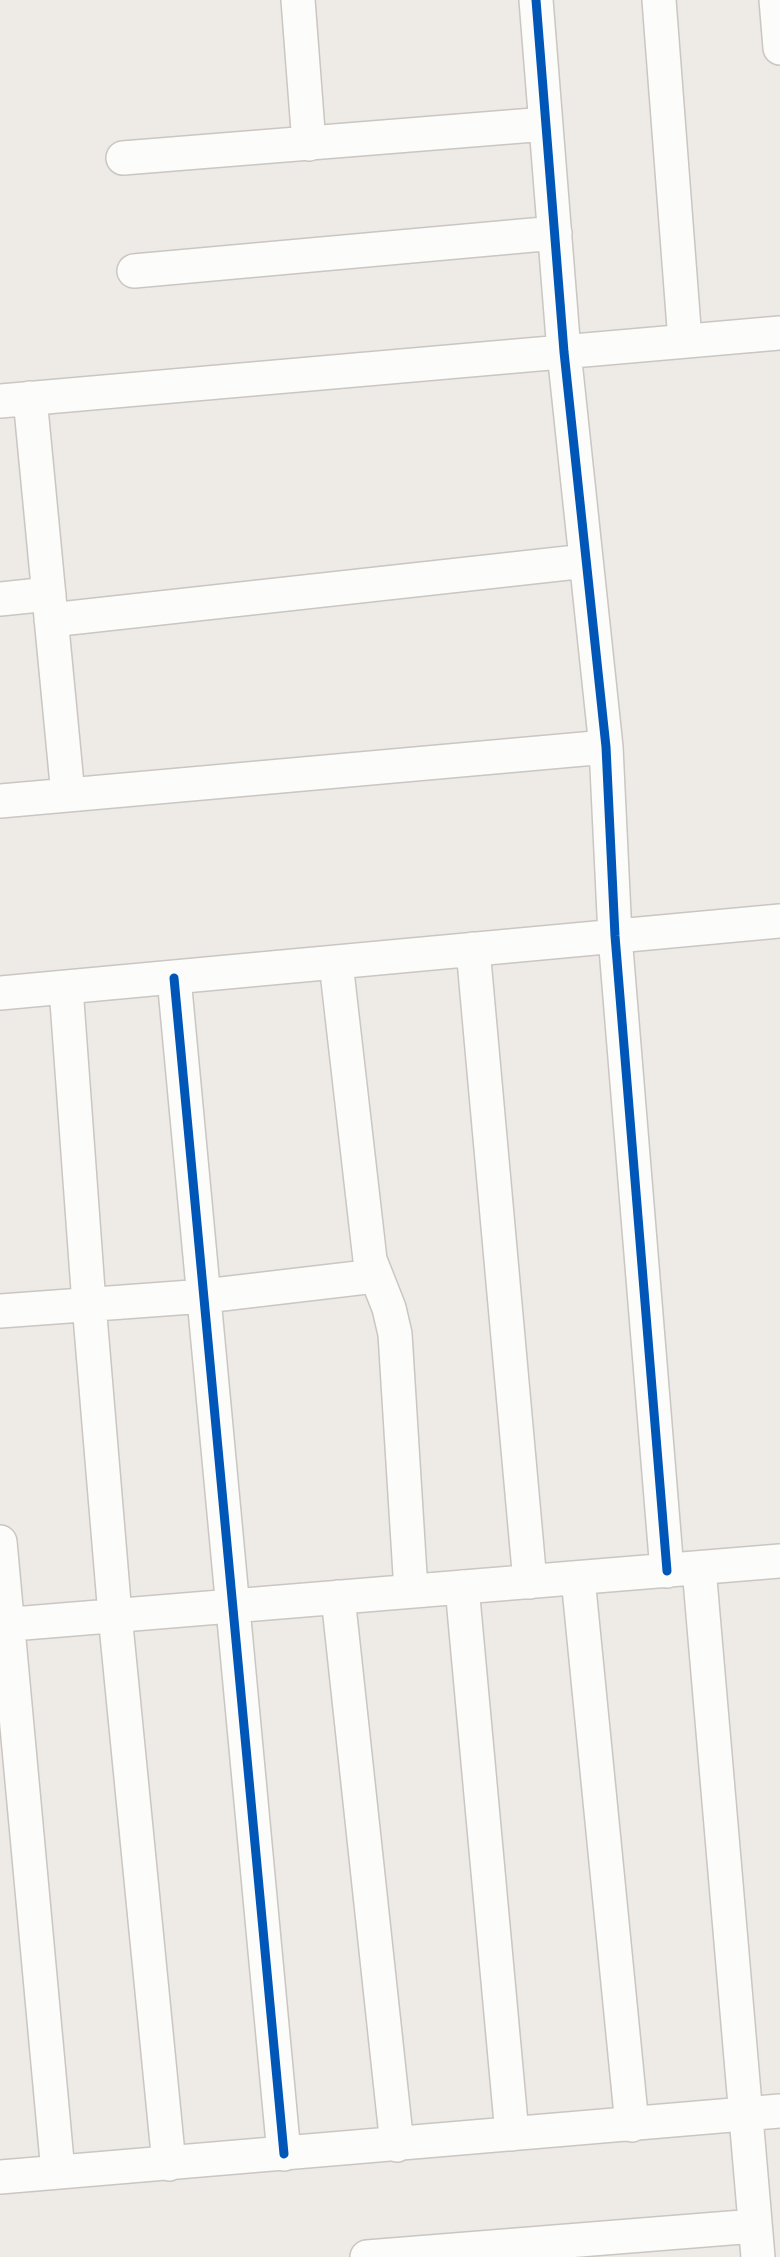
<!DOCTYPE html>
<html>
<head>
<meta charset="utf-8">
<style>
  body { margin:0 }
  canvas { display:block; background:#eeeae6 }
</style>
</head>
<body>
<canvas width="780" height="2257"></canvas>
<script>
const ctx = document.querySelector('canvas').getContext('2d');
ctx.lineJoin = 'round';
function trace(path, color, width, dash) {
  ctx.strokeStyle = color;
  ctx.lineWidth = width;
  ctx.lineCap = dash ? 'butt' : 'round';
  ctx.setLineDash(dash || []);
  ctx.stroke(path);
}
const street = new Path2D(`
  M298,0l11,144
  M536,0l28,352 42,395 9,189 52,635
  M659,0l26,341
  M776,0l4,48
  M123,158l423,-34
  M134,271l421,-38
  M30,398l38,397
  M0,401l780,-68
  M0,599l49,-5
  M51,620l535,-59
  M0,801l606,-54
  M473,949l57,633
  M336,963l34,297 19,48 6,26 16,257
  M174,978l110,1176
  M66,988l23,316 26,311 54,549
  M0,993l780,-72
  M0,1311l205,-15 170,-20
  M0,1542l58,630
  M699,1568l59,689
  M578,1578l54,547
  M462,1587l50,547
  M338,1597l59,548
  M0,1625l780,-64
  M0,2177l780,-66
  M367,2257l388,-31`);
trace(street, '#cac6c2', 36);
trace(street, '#fcfcfb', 33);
trace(new Path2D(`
  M536,0l28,352 42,395 9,189 52,635
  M174,978l110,1176`), '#0057b8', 9);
</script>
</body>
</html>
